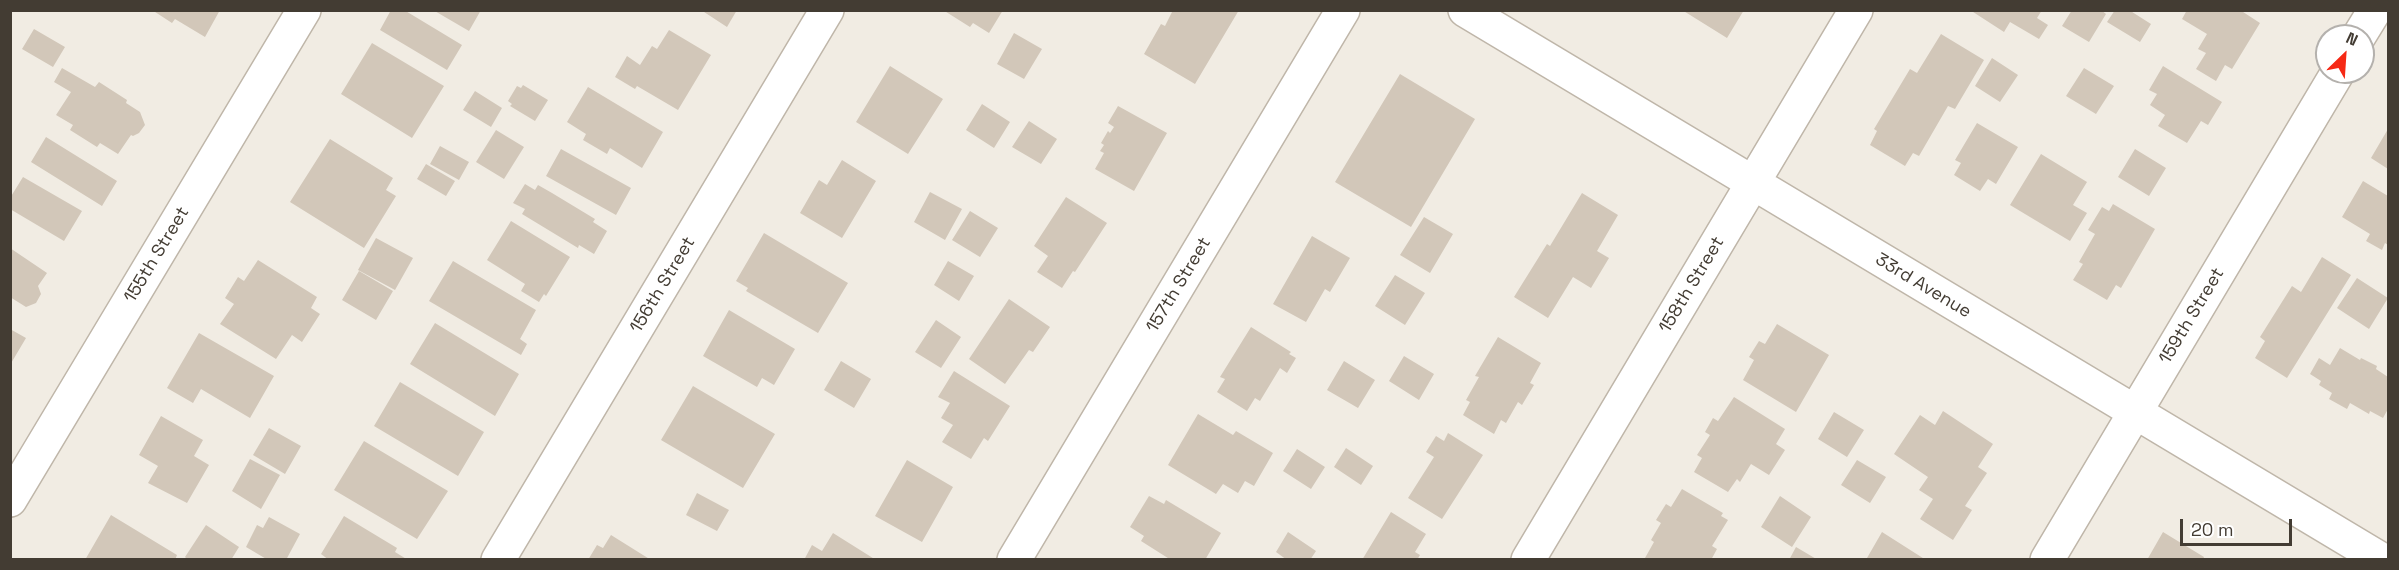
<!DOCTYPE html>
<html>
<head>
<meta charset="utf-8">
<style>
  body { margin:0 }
  #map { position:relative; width:2399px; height:570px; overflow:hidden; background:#f1ece3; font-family:"Space Grotesk",sans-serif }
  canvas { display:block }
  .frame { position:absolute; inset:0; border:12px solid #433c33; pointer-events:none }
  .north { position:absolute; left:2315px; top:24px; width:60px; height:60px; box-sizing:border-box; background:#fff; border:2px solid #b4b1ad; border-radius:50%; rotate:25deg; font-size:16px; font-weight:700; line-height:24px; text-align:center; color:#433c33 }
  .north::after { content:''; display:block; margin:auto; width:21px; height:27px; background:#f62915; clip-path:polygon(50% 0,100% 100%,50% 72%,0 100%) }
  .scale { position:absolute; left:2180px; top:519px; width:112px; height:27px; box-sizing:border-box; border:3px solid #433c33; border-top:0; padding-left:8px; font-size:18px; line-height:21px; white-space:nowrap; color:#433c33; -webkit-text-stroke:4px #fff; paint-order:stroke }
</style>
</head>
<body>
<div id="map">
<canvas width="2399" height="570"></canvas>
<div class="frame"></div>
<div class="north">N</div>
<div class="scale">20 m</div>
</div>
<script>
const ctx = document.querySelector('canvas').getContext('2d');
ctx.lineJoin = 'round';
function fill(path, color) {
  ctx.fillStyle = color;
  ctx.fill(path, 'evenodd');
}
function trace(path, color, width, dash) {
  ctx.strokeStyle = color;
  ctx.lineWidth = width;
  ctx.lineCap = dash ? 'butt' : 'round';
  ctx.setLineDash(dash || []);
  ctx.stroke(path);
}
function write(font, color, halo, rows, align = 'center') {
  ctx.font = font + ' "Space Grotesk",sans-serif';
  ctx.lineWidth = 5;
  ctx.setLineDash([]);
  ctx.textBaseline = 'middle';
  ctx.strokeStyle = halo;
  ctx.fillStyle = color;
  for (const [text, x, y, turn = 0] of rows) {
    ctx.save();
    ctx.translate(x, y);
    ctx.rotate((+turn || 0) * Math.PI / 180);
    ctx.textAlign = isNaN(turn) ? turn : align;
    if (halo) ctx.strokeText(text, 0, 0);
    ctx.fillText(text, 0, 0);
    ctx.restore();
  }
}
fill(new Path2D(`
  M152,10h68l-15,27 -30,-18 -3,4z
  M391,10h13l58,35 -15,25 -67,-40z
  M433,10h48l-12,21z
  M701,10h36l-10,17z
  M943,10h60l-14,23 -16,-10 -3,4z
  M1173,10h66l-44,74 -51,-30 17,-30 4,2z
  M1682,10h62l-17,28z
  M1970,10h72l-5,8 11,7 -9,14 -29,-17 -6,10z
  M2072,10h29l5,4 -17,28 -27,-16z
  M2115,10h14l22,14 -11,18 -33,-20z
  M2187,10h53l20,13 -28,46 -7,-4 -9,16 -20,-12 10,-16 -8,-4 9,-15 -25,-15z
  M34,29l31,18 -12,20 -31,-18z
  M669,30l42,25 -33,55 -41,-24 -2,3 -20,-12 12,-21 13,9 12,-19 5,3z
  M1014,33l28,16 -18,30 -27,-15z
  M1941,34l43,26 -29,49 -7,-3 -29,50 -6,-3 -8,13 -35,-21 7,-14 -3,-2 36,-60 7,4z
  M372,43l72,43 -32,52 -71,-44z
  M1992,58l26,17 -18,27 -25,-16z
  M890,66l53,33 -35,55 -52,-32z
  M2163,66l59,36 -14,23 -7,-4 -14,22 -29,-17 7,-11 -15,-10 7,-11 -8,-4z
  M62,68l33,19 4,-5 28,18 -1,3 14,9 5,13 -6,8 -6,3 -2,-1 -13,19 -18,-11 -3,4 -27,-17 3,-5 -17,-10 15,-23 -17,-10z
  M2084,68l30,18 -18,28 -30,-18z
  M1400,74l75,45 -64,108 -76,-45z
  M523,85l25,15 -13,21 -25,-15 2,-2 -4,-3 9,-15 4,2z
  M588,87l75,45 -21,36 -32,-20 -3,6 -24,-14 3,-6 -19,-12z
  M475,91l27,17 -11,19 -28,-17z
  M982,104l28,18 -16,26 -28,-18z
  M1118,106l49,27 -33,58 -39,-22 9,-16 -4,-2 4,-6 -3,-2 7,-12 2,2 4,-6 -6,-4z
  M1029,121l28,18 -16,25 -29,-17z
  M1977,123l41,24 -22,37 -8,-5 -8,12 -26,-16 7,-12 -6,-3z
  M2388,129v40l-17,-11z
  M496,130l28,17 -20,32 -28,-17z
  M46,137l71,44 -15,25 -71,-44z
  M330,139l63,39 -7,12 10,6 -32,52 -74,-46z
  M440,146l29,16 -10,18 -29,-16z
  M561,149l70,39 -15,27 -70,-39z
  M2135,149l31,19 -17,28 -31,-19z
  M2041,154l46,28 -14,23 14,8 -17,28 -60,-36z
  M842,160l34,21 -34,57 -42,-25 19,-33 8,5z
  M426,164l29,17 -9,15 -29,-17z
  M23,177l59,34 -18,30 -54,-32v-11z
  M2363,181l25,15v49l-3,-2 -3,7 -16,-9 4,-7 -28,-17z
  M525,184l10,6 3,-5 14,8 43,26 -2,3 14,9 -13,23 -15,-9 -1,3 -56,-34 3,-5 -12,-6z
  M930,192l32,17 -17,31 -31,-18z
  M1582,193l36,22 -21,36 12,7 -18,30 -18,-11 -25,41 -34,-21 33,-53 3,2z
  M1066,197l41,26 -32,49 -2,-1 -11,17 -25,-16 11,-16 -14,-10z
  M2113,204l42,25 -34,59 -5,-3 -9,15 -34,-20 10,-16 -4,-2 16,-28 -7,-4 14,-23 7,4z
  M970,211l28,17 -18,29 -28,-17z
  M1424,217l29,17 -23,39 -30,-18z
  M511,221l59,36 -24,39 -2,-2 -5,8 -18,-11 4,-7 -38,-24z
  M764,233l84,50 -30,50 -72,-42 2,-3 -12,-7z
  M1312,236l38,22 -20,34 -5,-3 -19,33 -33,-18z
  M376,238l37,20 -18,32 -37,-20z
  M10,248l37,25 -9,13 3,8 -5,9 -10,4 -16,-10z
  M2322,257l29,18 -64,103 -32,-20 10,-17 -5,-4 32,-51 9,6z
  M258,260l59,37 -6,11 9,6 -18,28 -10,-7 -16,24 -56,-35 14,-20 -9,-6 13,-21 6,4z
  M453,261l83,49 -16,29 7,5 -6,11 -92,-54z
  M948,261l26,15 -15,25 -25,-16z
  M359,271l34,20 -17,29 -34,-20z
  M1395,275l30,18 -20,32 -30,-19z
  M2357,278l31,20 -19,31 -32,-21z
  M1009,299l41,28 -17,25 -4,-2 -24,34 -36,-25z
  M729,310l66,39 -21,36 -12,-7 -5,9 -54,-31z
  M936,320l25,17 -20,31 -26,-16z
  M435,323l84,51 -24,42 -85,-52z
  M1777,324l52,31 -33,57 -53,-32 11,-20 -5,-3 10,-16 6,3z
  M1251,327l40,25 -2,2 7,4 -9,15 -7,-5 -20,33 -5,-3 -8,13 -30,-19 8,-13 -5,-2z
  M10,329l16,9 -16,27z
  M199,333l75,43 -24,42 -49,-29 -8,14 -26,-15z
  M1498,337l43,26 -11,20 4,2 -12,20 -4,-3 -12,21 -5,-3 -7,14 -31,-19 7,-13 -4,-2 13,-23 -4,-1z
  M2340,348l20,12 1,-2 16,8 -1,3 12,8v32l-5,9 -13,-7 -1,3 -19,-11 -3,6 -18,-10 3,-6 -13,-8 2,-4 -11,-7 9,-16 11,7z
  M1404,356l30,18 -15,26 -30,-19z
  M841,361l30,18 -17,29 -30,-18z
  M1344,361l31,19 -17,28 -31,-18z
  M954,371l56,35 -22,35 -4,-3 -13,21 -29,-17 11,-17 -12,-7 9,-15 -12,-6z
  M400,382l84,50 -26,44 -84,-50z
  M693,386l82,48 -32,54 -82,-48z
  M1734,397l51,32 -9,15 9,6 -16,25 -18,-11 -11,18 -3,-3 -9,13 -34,-20 8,-14 -5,-3 13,-20 -5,-3 8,-14 5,3z
  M1943,411l50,33 -15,23 9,6 -22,33 7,4 -19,30 -33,-21 13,-20 -14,-9 9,-13 -34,-23 26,-39 15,10z
  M1834,412l30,18 -17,27 -29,-18z
  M1198,414l35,21 3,-4 37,22 -19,33 -9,-5 -7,12 -15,-9 -7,10 -48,-29z
  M161,416l42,24 -9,16 15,9 -22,38 -39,-20 10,-17 -19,-11z
  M269,428l32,18 -16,28 -32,-19z
  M1448,433l35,22 -41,64 -34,-21 26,-41 -8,-5 10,-16 8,5z
  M364,441l84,50 -31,48 -83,-49z
  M1346,448l27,18 -12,19 -27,-18z
  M1297,449l28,18 -14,22 -28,-18z
  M250,459l30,16 -19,34 -29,-18z
  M907,460l46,27 -31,55 -47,-26z
  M1857,460l29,17 -16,26 -29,-18z
  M1682,489l41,24 -2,3 7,4 -16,26 5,3 -6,11h-63l-3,-2 9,-16 -3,-2 10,-17 -5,-3 10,-16 5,3z
  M697,493l32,17 -12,21 -31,-16z
  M1149,496l15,8 2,-4 55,33 -16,27h-34l-30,-19 3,-5 -14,-9z
  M1780,496l31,21 -19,30 -31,-20z
  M1391,512l35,22 -11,18 5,3 -3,5h-55z
  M111,515l66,40 -2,5h-90z
  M344,516l53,32 -2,4 13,8h-79l-8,-6z
  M269,517l31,17 -14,26h-18l-22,-13 11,-22 6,3z
  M206,525l33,22 -8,13h-43l-3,-3z
  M1288,532l28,19 -6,9h-23l-11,-8z
  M1882,532l44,28h-56l-3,-2z
  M2163,532l41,25 -1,3h-56z
  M833,533l43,27h-72l8,-15 10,6z
  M611,535l40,25h-63l9,-15 6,3z
  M1796,547l22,13h-29z`), '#d2c7b9');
const street = new Path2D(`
  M1465,10l917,550
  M2359,36l16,-26
  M10,500l294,-490
  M498,560l329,-550
  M1014,560l329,-550
  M1528,560l328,-550
  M2047,560l291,-488`);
trace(street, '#bfb6a9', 36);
trace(street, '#fff', 33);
write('18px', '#433c33', '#fff', [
  ["155th Street",157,255,-59],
  ["156th Street",663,285,-59],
  ["157th Street",1179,285,-59],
  ["158th Street",1692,285,-59],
  ["33rd Avenue",1923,286,31],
  ["159th Street",2192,316,-59]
]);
</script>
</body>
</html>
